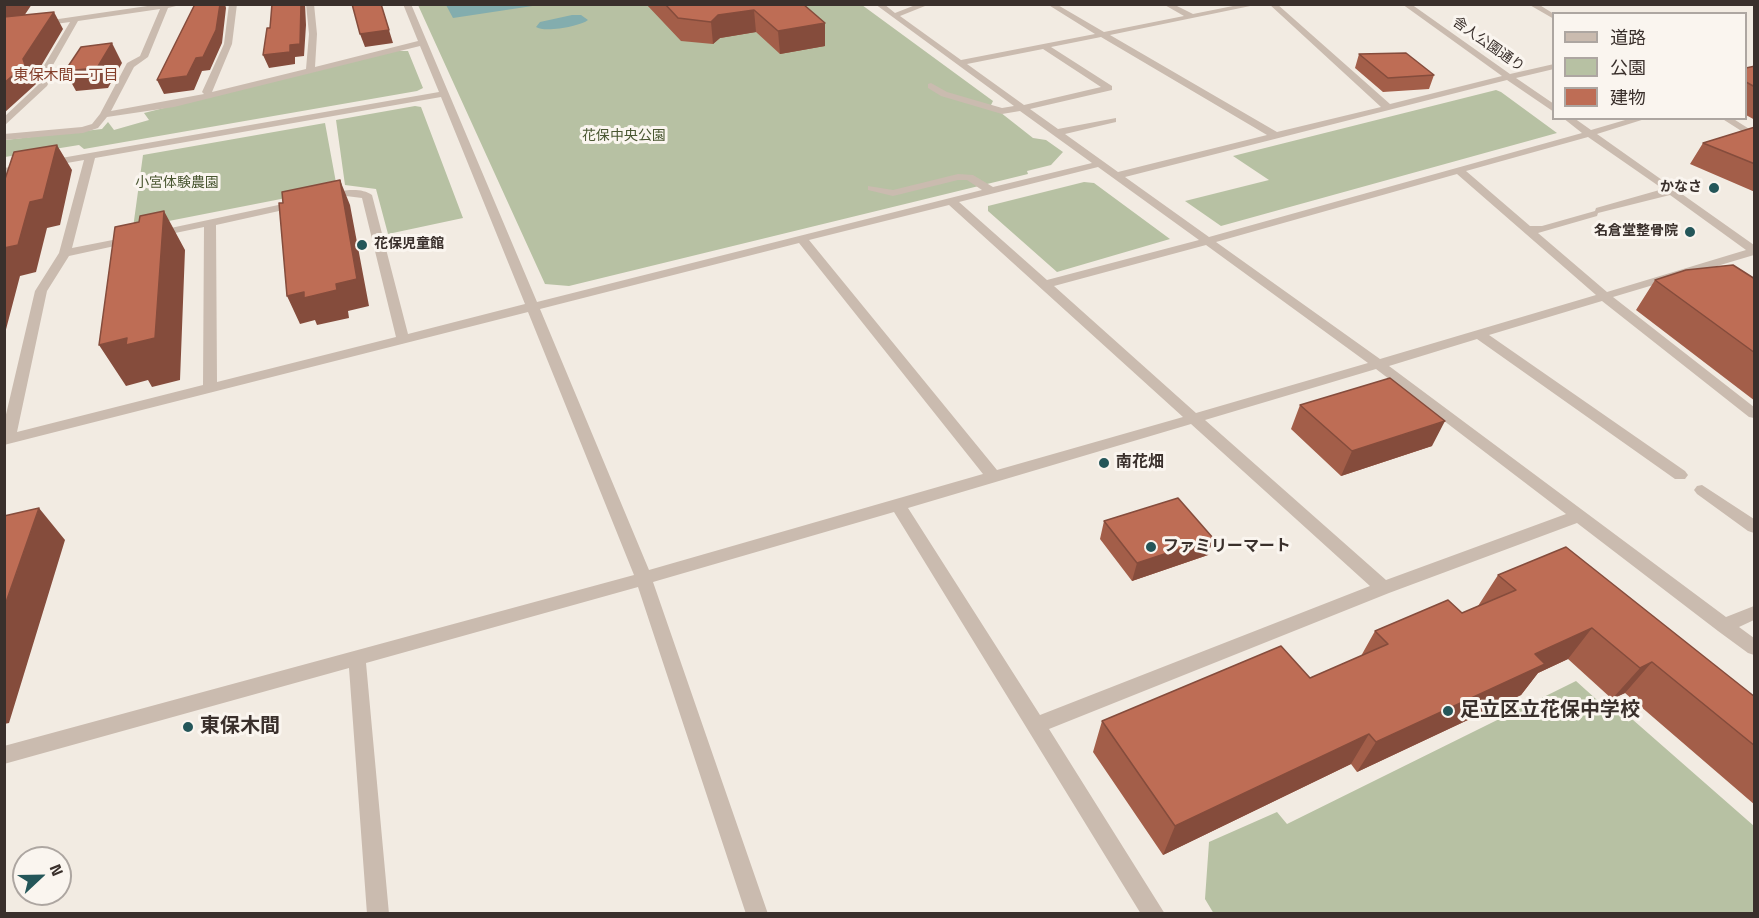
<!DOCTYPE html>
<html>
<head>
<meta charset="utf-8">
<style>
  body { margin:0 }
  #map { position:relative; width:1759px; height:918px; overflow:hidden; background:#f2ebe2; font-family:"Titillium Web","Noto Sans JP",sans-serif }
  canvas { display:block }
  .frame { position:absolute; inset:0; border:6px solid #3a302c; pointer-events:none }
  .legend { position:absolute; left:1552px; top:12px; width:195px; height:108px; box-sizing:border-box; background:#faf5ef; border:2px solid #ada6a1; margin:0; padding:8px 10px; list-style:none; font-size:18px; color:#3a302c }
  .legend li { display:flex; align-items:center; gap:12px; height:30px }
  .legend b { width:30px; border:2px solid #ada6a1 }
  .north { position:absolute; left:12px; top:846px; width:60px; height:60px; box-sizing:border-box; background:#faf5ef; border:2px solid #ada6a1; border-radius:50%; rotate:68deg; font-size:16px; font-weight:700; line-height:24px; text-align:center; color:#3a302c }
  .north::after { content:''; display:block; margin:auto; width:21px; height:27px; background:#245659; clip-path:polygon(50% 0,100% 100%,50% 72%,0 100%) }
</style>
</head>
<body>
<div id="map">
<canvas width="1759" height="918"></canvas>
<div class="frame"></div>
<ul class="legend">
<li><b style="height:8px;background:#cabbaf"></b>道路</li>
<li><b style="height:16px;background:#b7c1a3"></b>公園</li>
<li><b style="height:16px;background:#be6d55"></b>建物</li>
</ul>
<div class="north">N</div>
</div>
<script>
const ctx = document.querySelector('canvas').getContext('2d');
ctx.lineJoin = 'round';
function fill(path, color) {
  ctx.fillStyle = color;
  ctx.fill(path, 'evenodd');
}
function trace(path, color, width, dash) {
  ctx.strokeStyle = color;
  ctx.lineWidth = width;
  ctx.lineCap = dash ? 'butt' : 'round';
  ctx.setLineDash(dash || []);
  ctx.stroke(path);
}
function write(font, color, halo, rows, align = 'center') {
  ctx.font = font + ' "Titillium Web","Noto Sans JP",sans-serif';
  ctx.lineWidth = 6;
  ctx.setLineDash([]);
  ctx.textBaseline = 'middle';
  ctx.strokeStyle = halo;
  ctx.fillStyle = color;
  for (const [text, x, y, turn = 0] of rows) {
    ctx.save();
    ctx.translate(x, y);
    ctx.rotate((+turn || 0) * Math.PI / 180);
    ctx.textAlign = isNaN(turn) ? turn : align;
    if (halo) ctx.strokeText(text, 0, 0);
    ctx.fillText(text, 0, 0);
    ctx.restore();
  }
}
fill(new Path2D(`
  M418,5h444l131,96 -2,4 42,33 13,2 17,12 -12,13 -24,6 1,3 -459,112 -24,-2z
  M391,51h17l15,37 -6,3 -333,58 -5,-4 -74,12v-17l97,-11 6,-7 6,8 35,-10 -5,-7z
  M1496,90l5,2 56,41 -336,93 -36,-25 84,-21 -36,-24z
  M415,106l6,1 42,111 -75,16 -12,-45 -31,-4 -9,-65z
  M325,123l12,65 -204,40 10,-73z
  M1084,182l10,1 76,56 -113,33 -69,-61v-5z
  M1576,681l30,27 10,-3 138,121v87l-540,1 -9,-15 4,-57 68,-30 10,12z`), '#b7c1a3');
fill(new Path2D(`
  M446,5h93l-86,13z
  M572,15h9l7,5c-7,6 -43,13 -52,7l4,-5z`), '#83adae');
fill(new Path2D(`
  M161,4h23l-16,4 -20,49 -14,10 -23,44 93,-17 -2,-2 22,-48 5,-40h8l-5,40 -20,48 94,-23 3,-35 -3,-30h8l3,30 -2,33 103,-26 -15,-37h8l126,298 445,-112 -15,-10h-9l-65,16 -25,-6v-4l25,4 65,-16 15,1 20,12 99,-24 -72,-52 -18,3 -61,-18 -13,-8v-4l3,-1 16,9 55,16 12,-2 -139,-102h9l11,9 23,-9h12l-30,12 61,44 134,-26 -48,-30h9l48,28 80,-16 -21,-12h10l20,10 50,-10h17l-150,31 167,97 104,-25 -112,-103h8l113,100 112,-28 -100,-72h9l99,70 44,-10v5l-38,9 38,26v8l-47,-32 -382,97 84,60 373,-104 -19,-15h11l17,12 41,-12h16l-51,16 157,111v10l-141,42 141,110v11l-5,-1 -147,-116 -113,34 196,136 3,4 -3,4h-10l-198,-140 -88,27 337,251 28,-11v14l-15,7 15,11v17l-6,-2 -30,-22 -141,-108 -188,70 -340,136 116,185h-24l-247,-402 -241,70 115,332h-22l-108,-327 -272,76 23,251h-22l-18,-246 -345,96v-18l630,-171 -106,-263 -524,133v-22l31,-132 24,-38 25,-93 -80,14v-6l435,-76 -19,-46 -246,61 -67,10 -9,11 -15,5 -79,7v-6l78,-7 10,-3 8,-10 27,-51 13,-7 20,-47 -82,12 -33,58 3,5 -1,2 -43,40v-9l35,-33 -3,-5 34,-57 -66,9v-4zM1101,37l166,98 -149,37 -53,-38 51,-12v-4l-58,11 -28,-20 82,-19v-4l-61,-39zM1043,49l58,38 -77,18 -57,-41zM441,97l84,207 -117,30 -36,-139c-12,-9 -34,-4 -49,0l-1,2 5,3 19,-4 16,2 34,139 -179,45 -1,-157 81,-18 5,-3 -5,-3 -145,31 -2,2 6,3 48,-10 -1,158 -186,47 30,-141 22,-35 64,-14 6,-3 -6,-3 -61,12 23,-90zM1588,137l75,52 -67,19 -1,3 -53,15h-12l-64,-55zM1098,167l101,73 -152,40 -88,-78zM1457,174l139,121 -216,64 -164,-117zM1670,195l76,55 -139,42 -69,-59 59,-17 1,-3zM949,205l234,212 -186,53 -188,-230zM799,243l184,231 -334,96 -109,-261zM1206,245l162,118 -172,50 -142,-127zM1376,369l190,145 -180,66 -181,-160zM1191,424l179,162 -330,129 -132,-207z
  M1528,4h10l16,10v5z
  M1721,118h11l22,14v7z
  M1702,485l52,34v14l-6,-2 -51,-37 -3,-4 3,-4z`), '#cabbaf');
fill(new Path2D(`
  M646,4h157l22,42 -45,8 -24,-22 -36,6 -7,6 -32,-3z
  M1359,54l75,21 -5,14 -46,3 -28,-24z
  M1755,66v54l-9,-5v-47z
  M1755,127v65l-65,-28 13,-21z
  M1755,279v122l-119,-91 19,-30z
  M1300,405l132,41 -91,30 -50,-47z
  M1104,521l109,17 -5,17 -76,26 -32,-42z
  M1498,575l257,122v108l-130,-112 -13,6 -44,-40 -30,14 -17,22 -164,77 -6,-8 -188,91 -70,-103 9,-31 208,-43 51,-22 14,-25 87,-18 16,-7z`), '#a35e49');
fill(new Path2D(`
  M11,4h21l-12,18 -16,4v-20z
  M220,4h5l1,4 -4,35 -12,27 -8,1 -8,19 -30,4 -7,-14 39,-22z
  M301,4h4l1,21 -2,31 -9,1v7l-26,4 -6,-13 27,-10z
  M381,4l12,39 -28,4 -5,-13z
  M754,10l2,22 -36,6 -7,6 -2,-22 7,-7z
  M54,12l9,17 -29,49 2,6 -32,29v-30l19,-24z
  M825,23v23l-45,8 -2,-23z
  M112,43l10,20 -14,25 -32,3 -11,-20z
  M57,145l15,25 -12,55 -13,3 -11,44 -16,4 -16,61v-89l26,-46z
  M340,180l10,25 19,101 -21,5 1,7 -32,7 -2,-5 -15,4 -13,-28 49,-12z
  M164,211l21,39 -5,130 -28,7 -4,-7 -22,6 -27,-41 28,-7z
  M1445,421l-13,25 -91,30 11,-25z
  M39,508l26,32 -56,183 -5,1v-116z
  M1213,538l-5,17 -76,26 5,-18z
  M1592,628l-24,31 -30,14 -17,22 -164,77 19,-30 159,-88z
  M1652,662l-27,31 -13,6 28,-31z
  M1369,734l-18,30 -188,91 12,-29z`), '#854c3c');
const building = new Path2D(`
  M195,4h25l-4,26 -13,27 -7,1 -9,18 -30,4z
  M272,4h29l-1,40 -10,1v7l-27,3 4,-27h3z
  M352,4h29l8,26 -29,4z
  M665,4h138l22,19 -47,8 -24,-21 -36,5 -7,7 -33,-4z
  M54,12l-31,47 2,6 -21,18v-66z
  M112,43l-15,25 -32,3 16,-24z
  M1406,53l28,22 -46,3 -29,-24z
  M1755,66v21l-9,-5v-14z
  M1755,127v37l-52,-21z
  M57,145l-14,54 -13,3 -12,43 -14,3v-66l10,-30z
  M340,180l17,99 -21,5 1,6 -33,8v-6l-17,4 -8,-93h4l-1,-11z
  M164,211l-9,127 -29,7 1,-7 -28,7 16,-118 24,-5 1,-6z
  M1733,265l22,14v74l-100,-73 31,-10z
  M1390,378l55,43 -93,30 -52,-46z
  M1178,498l35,40 -76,25 -33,-42z
  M39,508l-35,100v-92z
  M1566,547l189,150v49l-103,-84 -12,6 -48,-40 -57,26 10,10 -169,78 -7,-8 -194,92 -73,-105 179,-75 29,32 78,-34 -13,-13 73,-31 14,13 54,-23 -18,-15z`);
fill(building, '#be6d55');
trace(building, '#854c3c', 1.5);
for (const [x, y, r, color] of [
  [1714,188,6,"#245659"],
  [1690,232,6,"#245659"],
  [362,245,6,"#245659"],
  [1104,463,6,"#245659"],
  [1151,547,6,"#245659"],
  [1448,711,6,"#245659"],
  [188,727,6,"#245659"]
]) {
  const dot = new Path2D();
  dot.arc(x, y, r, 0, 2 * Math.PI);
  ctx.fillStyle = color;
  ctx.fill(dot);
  trace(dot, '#faf5ef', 2);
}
write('14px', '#3a302c', '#faf5ef', [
  ["舎人公園通り",1488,45,35]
]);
write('14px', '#495631', '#faf5ef', [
  ["花保中央公園",624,137],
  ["小宮体験農園",177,184]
]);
write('bold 14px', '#3a302c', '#faf5ef', [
  ["かなさ",1702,188],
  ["名倉堂整骨院",1678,232],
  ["花保児童館",374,245,"left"]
], 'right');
write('15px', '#833e2a', '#faf5ef', [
  ["東保木間一丁目",66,76]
]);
write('bold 16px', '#3a302c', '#faf5ef', [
  ["南花畑",1116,463],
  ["ファミリーマート",1163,547]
], 'left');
write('bold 20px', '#3a302c', '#faf5ef', [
  ["足立区立花保中学校",1460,711],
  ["東保木間",200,727]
], 'left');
</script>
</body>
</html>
